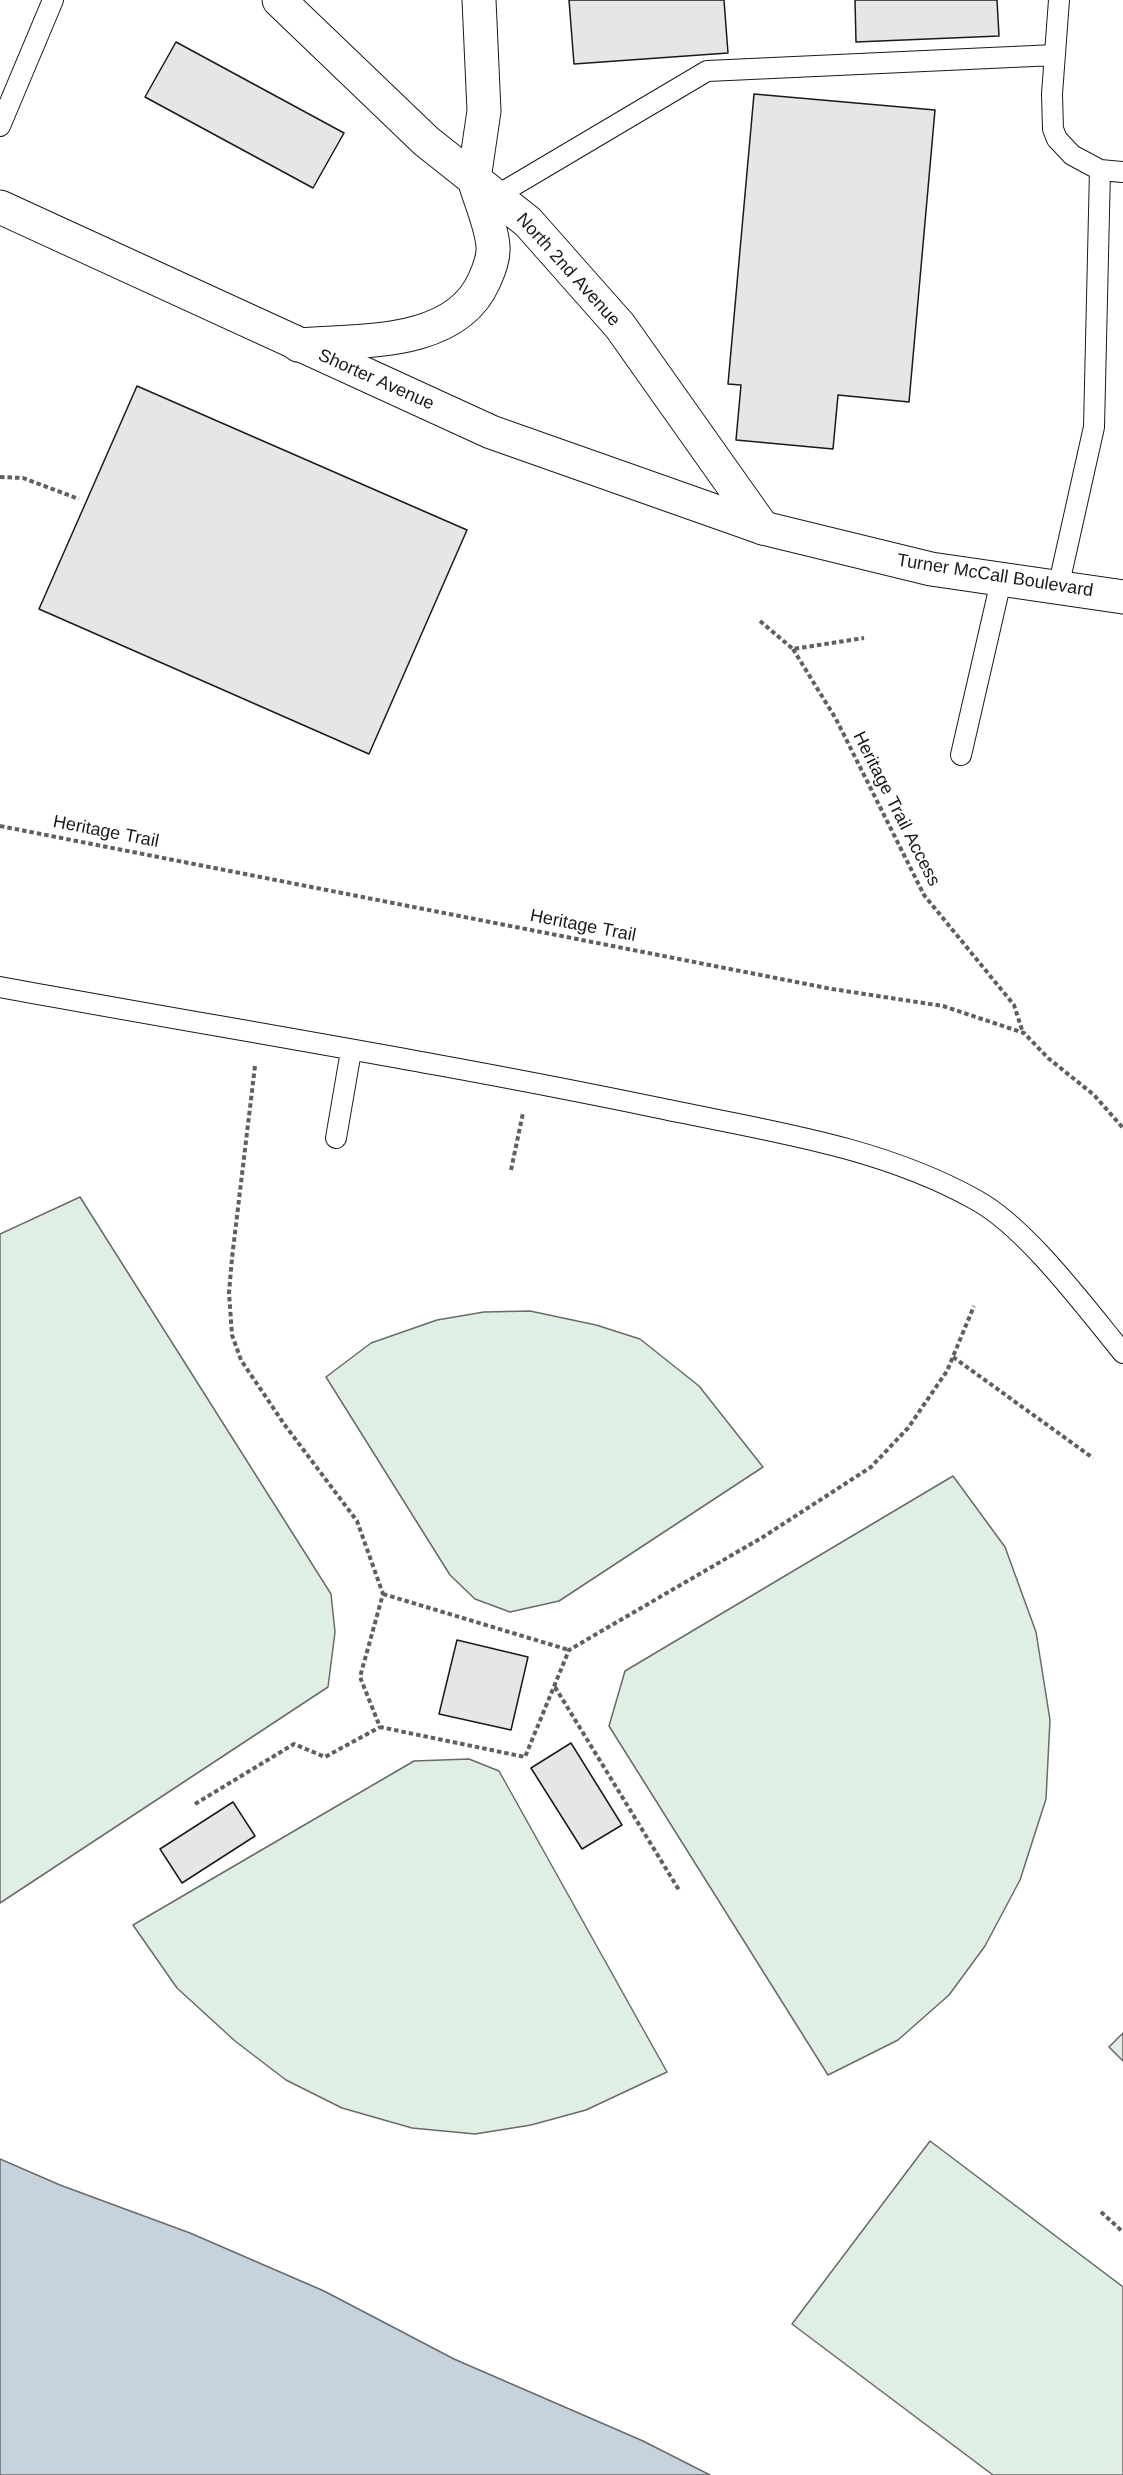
<!DOCTYPE html>
<html>
<head>
<meta charset="utf-8">
<style>
  body { margin:0 }
  canvas { display:block; background:#fff }
</style>
</head>
<body>
<canvas width="1123" height="2475"></canvas>
<script>
const ctx = document.querySelector('canvas').getContext('2d');
ctx.lineJoin = 'round';
function fill(path, color) {
  ctx.fillStyle = color;
  ctx.fill(path, 'evenodd');
}
function trace(path, color, width, dash) {
  ctx.strokeStyle = color;
  ctx.lineWidth = width;
  ctx.lineCap = dash ? 'butt' : 'round';
  ctx.setLineDash(dash || []);
  ctx.stroke(path);
}
function write(font, color, halo, rows, align = 'center') {
  ctx.font = font + ' Helvetica,sans-serif';
  ctx.lineWidth = 4.5;
  ctx.setLineDash([]);
  ctx.textBaseline = 'middle';
  ctx.strokeStyle = halo;
  ctx.fillStyle = color;
  for (const [text, x, y, turn = 0] of rows) {
    ctx.save();
    ctx.translate(x, y);
    ctx.rotate((+turn || 0) * Math.PI / 180);
    ctx.textAlign = isNaN(turn) ? turn : align;
    if (halo) ctx.strokeText(text, 0, 0);
    ctx.fillText(text, 0, 0);
    ctx.restore();
  }
}
const green = new Path2D(`
  M80,1197l251,397 4,38 -7,55 -328,216v-669z
  M530,1311l66,14 44,14 59,47 64,81 -204,134 -49,11 -35,-13 -25,-24 -124,-198 45,-34 66,-23 47,-8z
  M953,1476l52,71 31,85 14,88 -4,79 -26,81 -35,66 -36,49 -51,45 -70,35 -219,-349 16,-55z
  M469,1759l30,12 168,301 -81,38 -55,15 -56,9 -63,-6 -70,-20 -56,-28 -51,-39 -58,-53 -44,-63 281,-164z
  M1123,2033v28l-14,-14z
  M930,2141l193,146v188h-130l-201,-151z`);
fill(green, '#e0efe3');
trace(green, '#6a6a6a', 1.5);
const water = new Path2D(`
  M0,2159l60,26 130,48 134,58 130,68 189,82 67,34h-710z`);
fill(water, '#c6d2dc');
trace(water, '#6a6a6a', 1.5);
const building = new Path2D(`
  M569,0h155l4,53 -154,11z
  M855,0h142l2,36 -143,6z
  M176,42l168,91 -31,55 -168,-91z
  M754,94l181,16 -26,292 -71,-7 -5,54 -97,-9 5,-55 -13,-1z
  M137,386l330,144 -98,224 -330,-145z
  M457,1640l71,17 -17,73 -72,-16z
  M571,1743l51,82 -40,24 -51,-81z
  M233,1802l22,34 -73,47 -22,-34z`);
fill(building, '#e6e6e6');
trace(building, '#1a1a1a', 1.5);
const lane = new Path2D(`
  M1059,0l-7,94 1,35 4,10 15,16 28,15 23,2
  M0,126l53,-126
  M496,196l211,-125 348,-16
  M1058,588l36,-161 6,-257
  M961,755l40,-174
  M0,987c218,40 437,75 654,120 108,23 224,38 322,93 50,27 110,108 147,153
  M336,1138l15,-87`);
const street = new Path2D(`
  M474,179l10,-68 -5,-111`);
const secondary = new Path2D(`
  M279,0l147,141 102,81 92,104 143,202
  M298,345c61,-5 157,2 186,-64 5,-11 10,-23 9,-35 -2,-23 -13,-45 -19,-67`);
const primary = new Path2D(`
  M0,207l491,225 272,96 168,41 192,28`);
trace(lane, '#1a1a1a', 22);
trace(street, '#1a1a1a', 35);
trace(secondary, '#1a1a1a', 35);
trace(primary, '#1a1a1a', 35);
trace(new Path2D(`
  M0,477l23,1 56,21
  M760,621l33,28 71,-11
  M793,649l43,70 88,176 90,110 9,28
  M0,826l832,163 111,17 81,27 24,25 46,37 29,33
  M255,1066l-23,192 -3,35 3,42 9,25 43,64 73,97 26,73 -23,83 20,50 145,30 44,-107 194,-113 108,-70 37,-39 39,-57 27,-65
  M511,1170l12,-57
  M953,1357l140,101
  M383,1594l186,56
  M555,1687l124,203
  M195,1804l99,-60 31,13 55,-30
  M1101,2212l22,20`), '#5f5f5f', 4, [4.5, 3]);
trace(lane, '#fff', 20);
trace(street, '#fff', 33);
trace(secondary, '#fff', 33);
trace(primary, '#fff', 33);
write('18px', '#1a1a1a', '#fff', [
  ["North 2nd Avenue",568,270,48],
  ["Shorter Avenue",376,380,24],
  ["Turner McCall Boulevard",995,576,9],
  ["Heritage Trail Access",896,809,63],
  ["Heritage Trail",106,832,11],
  ["Heritage Trail",583,926,11]
]);
</script>
</body>
</html>
